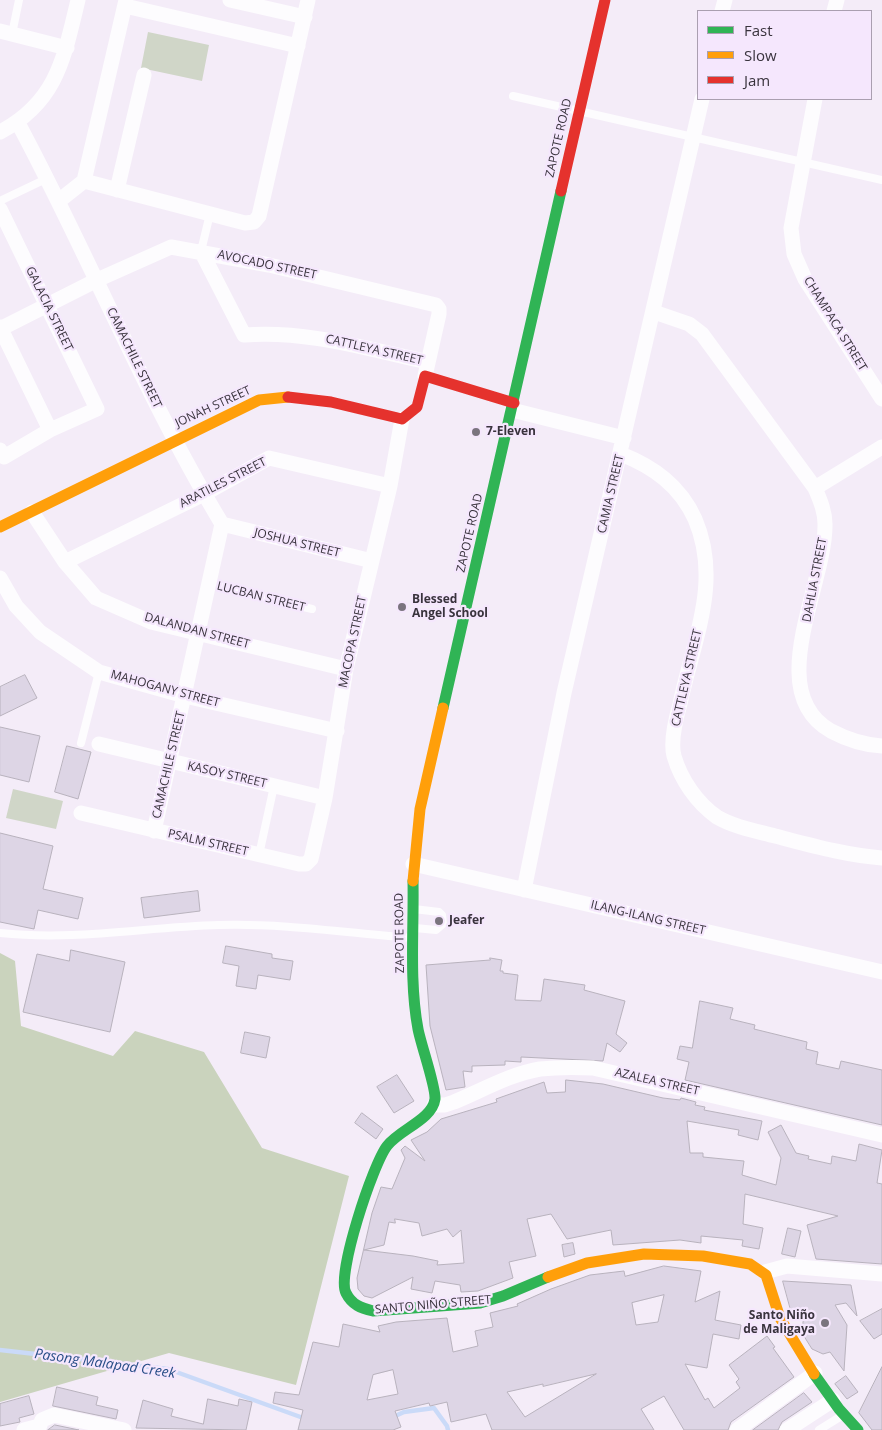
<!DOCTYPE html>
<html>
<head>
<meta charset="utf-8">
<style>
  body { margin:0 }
  #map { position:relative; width:882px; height:1430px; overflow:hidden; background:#f4ecf8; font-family:"Open Sans",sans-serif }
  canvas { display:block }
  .legend { position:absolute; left:697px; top:10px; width:175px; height:90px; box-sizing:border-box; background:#f5e7fd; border:1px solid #aa9fb0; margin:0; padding:6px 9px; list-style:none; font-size:15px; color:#39333d }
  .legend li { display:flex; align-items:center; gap:10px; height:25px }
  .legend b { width:25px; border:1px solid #aa9fb0 }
</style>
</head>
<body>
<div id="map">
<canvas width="882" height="1430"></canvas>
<ul class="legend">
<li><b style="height:6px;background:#30b455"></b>Fast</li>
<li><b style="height:6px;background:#ff9f0a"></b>Slow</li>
<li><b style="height:6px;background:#e5322d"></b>Jam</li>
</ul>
</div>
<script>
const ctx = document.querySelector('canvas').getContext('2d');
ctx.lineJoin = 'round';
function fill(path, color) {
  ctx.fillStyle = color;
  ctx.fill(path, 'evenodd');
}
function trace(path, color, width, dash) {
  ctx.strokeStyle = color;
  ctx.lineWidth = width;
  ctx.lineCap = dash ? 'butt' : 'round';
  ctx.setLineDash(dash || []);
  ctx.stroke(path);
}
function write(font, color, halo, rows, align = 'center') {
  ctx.font = font + ' "Open Sans",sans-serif';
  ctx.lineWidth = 4.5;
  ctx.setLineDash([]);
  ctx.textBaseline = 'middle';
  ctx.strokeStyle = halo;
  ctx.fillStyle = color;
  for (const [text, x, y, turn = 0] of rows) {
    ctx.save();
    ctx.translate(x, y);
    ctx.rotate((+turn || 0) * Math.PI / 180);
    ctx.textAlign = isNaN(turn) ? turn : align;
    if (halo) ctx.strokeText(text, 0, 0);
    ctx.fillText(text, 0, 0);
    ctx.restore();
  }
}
fill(new Path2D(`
  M148,32l61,13 -7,36 -61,-13z
  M13,789l50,12 -7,28 -50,-11z`), '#d0d6c8');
fill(new Path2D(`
  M0,953l15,8 6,65 92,30 22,-25 69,21 58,96 87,28 -53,209 -127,-32 -169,49z`), '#cad3bd');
trace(new Path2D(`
  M0,1350l168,19 138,50
  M393,1417l11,-5 30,-4 13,18 1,4`), '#cadaf8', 4.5);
const building = new Path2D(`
  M25,675l12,23 -37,18v-29z
  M0,727l40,9 -11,46 -29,-7z
  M67,746l24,6 -13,47 -23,-7z
  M0,833l53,13 -10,43 40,9 -5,21 -40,-9 -4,19 -34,-7z
  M198,891l2,20 -56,7 -3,-20z
  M226,946l46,8v4l21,3 -3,19 -32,-5 -2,14 -20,-3 3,-20 -16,-3z
  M71,950l54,12 -15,70 -87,-20 14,-58 32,7z
  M490,958l12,2 -2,11h3v2l15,2 -3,25 26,1 3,-22 41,6 -1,5 41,11 -9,33 11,9 -7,9 -13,-9 -4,18 -82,-4v5l-16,-1v4l-33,1v6l-9,-1 2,16 -19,3 -16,-64 -4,-61 64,-5z
  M700,1001l33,7 -3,11 25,6 -1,4 53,13 -1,7 12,3 -2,12 23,5 2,-8 41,9v55l-197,-45 4,-18 -12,-3 3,-13 12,2z
  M245,1032l25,5 -4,21 -25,-5z
  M397,1075l17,26 -20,12 -17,-26z
  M566,1080l37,4 60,14 17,2 1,-2 15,4 -1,3 10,2 -1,3 58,11 -4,19 -20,-5 1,-5 -52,-9 3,32h13v4l41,4 -2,14 34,10 5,-27 -13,-26 13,-7 15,28 13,3 -1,3 23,5 1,-8 24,5 3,-17 23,6 -5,33 5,1v80l-66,-5 -9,-34 31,-9 -93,-22 -2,30 20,4 -4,21 -17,-3 1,-6 -42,-4v7l-21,-3 -67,5 -2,-15 -44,9 -16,-25 -24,5 9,37 -27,6 4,16 -35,13 -17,1 -1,-7 -25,-4 -3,12 -21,-4 2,-12 -41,21 -8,-2 -6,-7 -1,-11 15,-65 9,-26 11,2 13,-31 -4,-8 4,-4 20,15 -14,-21 16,-8 14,-13 56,-17 -1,-3 48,-17 3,11 18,-1zM395,1219l24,4 3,13 25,-7 6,8 8,-7 3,33 -27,2 1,-4 -25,-5 -49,-6 20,-5 5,-23 6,1z
  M362,1113l21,16 -7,10 -21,-16z
  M788,1228l13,3 -6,26 -13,-3z
  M573,1243l2,11 -11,3 -2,-12z
  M664,1266l37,5 -6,31 25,-11 -5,29 26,5 -2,14 -26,-5 -6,34 -22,-4 20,36 3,-2 6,10 26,-20 -4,-6 3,-3 -10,-14 38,-29 8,11 -2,1 21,29 -63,45 -3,8h-44l-20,-34 -23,13 13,21h-162l-6,-16 -35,8 -4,-20 -17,4 -1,-3 -34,8 6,16 -8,3h-95l5,-20 -30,-7 2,-11 24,3 14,-53 26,5 4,-23 37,8 -2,-6 18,-4 51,-4 6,34 25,-6 -3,-15 18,-4 -3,-14 28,-7 -1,-2 34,-15 39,-14 34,-4 1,5zM664,1295l-6,27 -22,3 -4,-22zM393,1370l5,24 -31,6 6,-25zM596,1374l-71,43 -18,-25 36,-8v2z
  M783,1281l68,4 6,31 -11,-13 -11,2 12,20 -3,46 -14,-19 -7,2 -11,-5 -10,-16 2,-22 -12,3z
  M882,1309v25l-8,5 -14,-18z
  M882,1367v63h-10l-13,-17z
  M846,1376l12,16 -11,7 -12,-15z
  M57,1387l41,10 -2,8 22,5 -2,9 -63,-13z
  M804,1393l8,9 -30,20 -4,8h-25z
  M29,1396l5,18 -15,4 1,4 -20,4v-22z
  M208,1399l30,7 1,-7 13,3 -6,28 -110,-2 7,-28 30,9 -2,7 32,8z
  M55,1425l24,5h-31z`);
fill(building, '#ddd5e5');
trace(building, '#b8b2bd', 1);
trace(new Path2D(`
  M12,34l7,-34
  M513,96l369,84
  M0,201l48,-23
  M201,251l9,-37
  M210,584l102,25
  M81,743l18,-71
  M259,855l15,-69
  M414,909l25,3 3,3 1,9 -7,6 -21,-2
  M0,933c77,8 144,-6 219,-8 64,-2 129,8 193,13
  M819,1430l24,-15`), '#fdfcfe', 8);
trace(new Path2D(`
  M230,0l75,17
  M125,6l173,40
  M722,11l3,-11
  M834,11l3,-11
  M0,31l67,17
  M815,99l-24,129 3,26 11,25 77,120
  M18,123c71,132 126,272 204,401l-68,307
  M0,132c57,-30 64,-74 78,-132
  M84,181l161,42 9,-1 5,-6 49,-216
  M117,190l27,-115
  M60,200l24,-19 42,-181
  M0,209l97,200 -47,21 -46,27 -4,-7
  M201,251l43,84c63,-5 123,14 184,27
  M654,312l35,12 13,10 113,154c5,12 10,23 10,36 1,61 -63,168 6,207 17,9 32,14 51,15
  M0,327l50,103
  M0,329l97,-49 74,-33 98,18 167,40 3,4v5l-14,62
  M512,410l112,28
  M621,454c33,13 59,32 74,65 27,63 -2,122 -15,185 -4,14 -10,37 -6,52 7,24 23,47 43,61 17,10 39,14 58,19 35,9 70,19 107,22
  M815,488l67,-41
  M32,512l33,50 31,36 55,24 195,47
  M222,524l150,37
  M65,562l139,-68 65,-36 121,28
  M0,578l16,28 24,26 59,40 86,24 152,35
  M99,744l226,54
  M81,813l218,51h7l5,-5 14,-61 21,-129 44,-183 12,-67
  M413,864l469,108
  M524,890l40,-197 138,-594
  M434,1105h11l9,-3c27,-11 56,-28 86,-33 18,-2 35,-2 53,-1l289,67
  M765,1272l22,-6 95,8
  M24,1430l15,-4
  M38,1430l4,-10 12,-5 70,15
  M737,1430l78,-57
  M787,1430l46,-30`), '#fdfcfe', 15);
trace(new Path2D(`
  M443,708l118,-517
  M413,881c1,48 -4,100 5,148 3,16 18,58 17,70 -3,21 -35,30 -48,47 -14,18 -51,129 -41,147 6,12 15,15 27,18l107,-8 23,-7 45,-19
  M814,1374l25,35 19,21`), '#30b455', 11);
trace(new Path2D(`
  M0,527l259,-127 29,-3
  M413,881l7,-72 23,-101
  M548,1277l39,-14 57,-9 59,2 47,8 16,11 14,43 34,56`), '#ff9f0a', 11);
trace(new Path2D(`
  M561,191l44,-191
  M288,397l43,5 71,17 15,-12 8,-31 89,27`), '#e5322d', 11);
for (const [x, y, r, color] of [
  [476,432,5,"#7a747e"],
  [402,607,5,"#7a747e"],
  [439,921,5,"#7a747e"],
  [825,1323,5,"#7a747e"]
]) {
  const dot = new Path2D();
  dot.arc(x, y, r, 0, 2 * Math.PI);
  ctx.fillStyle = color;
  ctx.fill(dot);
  trace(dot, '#f5e7fd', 2);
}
write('12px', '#39333d', '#f5e7fd', [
  ["ZAPOTE ROAD",559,138,-77],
  ["AVOCADO STREET",267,265,12],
  ["GALACIA STREET",49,309,64],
  ["CHAMPACA STREET",835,324,58],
  ["CATTLEYA STREET",374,350,13],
  ["CAMACHILE STREET",134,358,64],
  ["JONAH STREET",213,407,-25],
  ["ARATILES STREET",223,483,-27],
  ["CAMIA STREET",611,494,-77],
  ["ZAPOTE ROAD",470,533,-77],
  ["JOSHUA STREET",297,543,14],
  ["DAHLIA STREET",815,580,-79],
  ["LUCBAN STREET",261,597,14],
  ["DALANDAN STREET",197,631,15],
  ["MACOPA STREET",353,642,-78],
  ["CATTLEYA STREET",687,678,-77],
  ["MAHOGANY STREET",165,689,15],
  ["CAMACHILE STREET",169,765,-77],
  ["KASOY STREET",227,775,13],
  ["PSALM STREET",208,843,13],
  ["ILANG-ILANG STREET",648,918,13],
  ["ZAPOTE ROAD",400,933,-91],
  ["AZALEA STREET",657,1082,13],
  ["SANTO NIÑO STREET",433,1305,-5]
]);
write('bold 12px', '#39333d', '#f5e7fd', [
  ["7-Eleven",486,432],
  ["Blessed",412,600],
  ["Angel School",412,614],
  ["Jeafer",449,921],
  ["Santo Niño",815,1316,"right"],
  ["de Maligaya",815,1330,"right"]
], 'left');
write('italic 14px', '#254c85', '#f5e7fd', [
  ["Pasong Malapad Creek",105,1364,8]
]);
</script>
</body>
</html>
